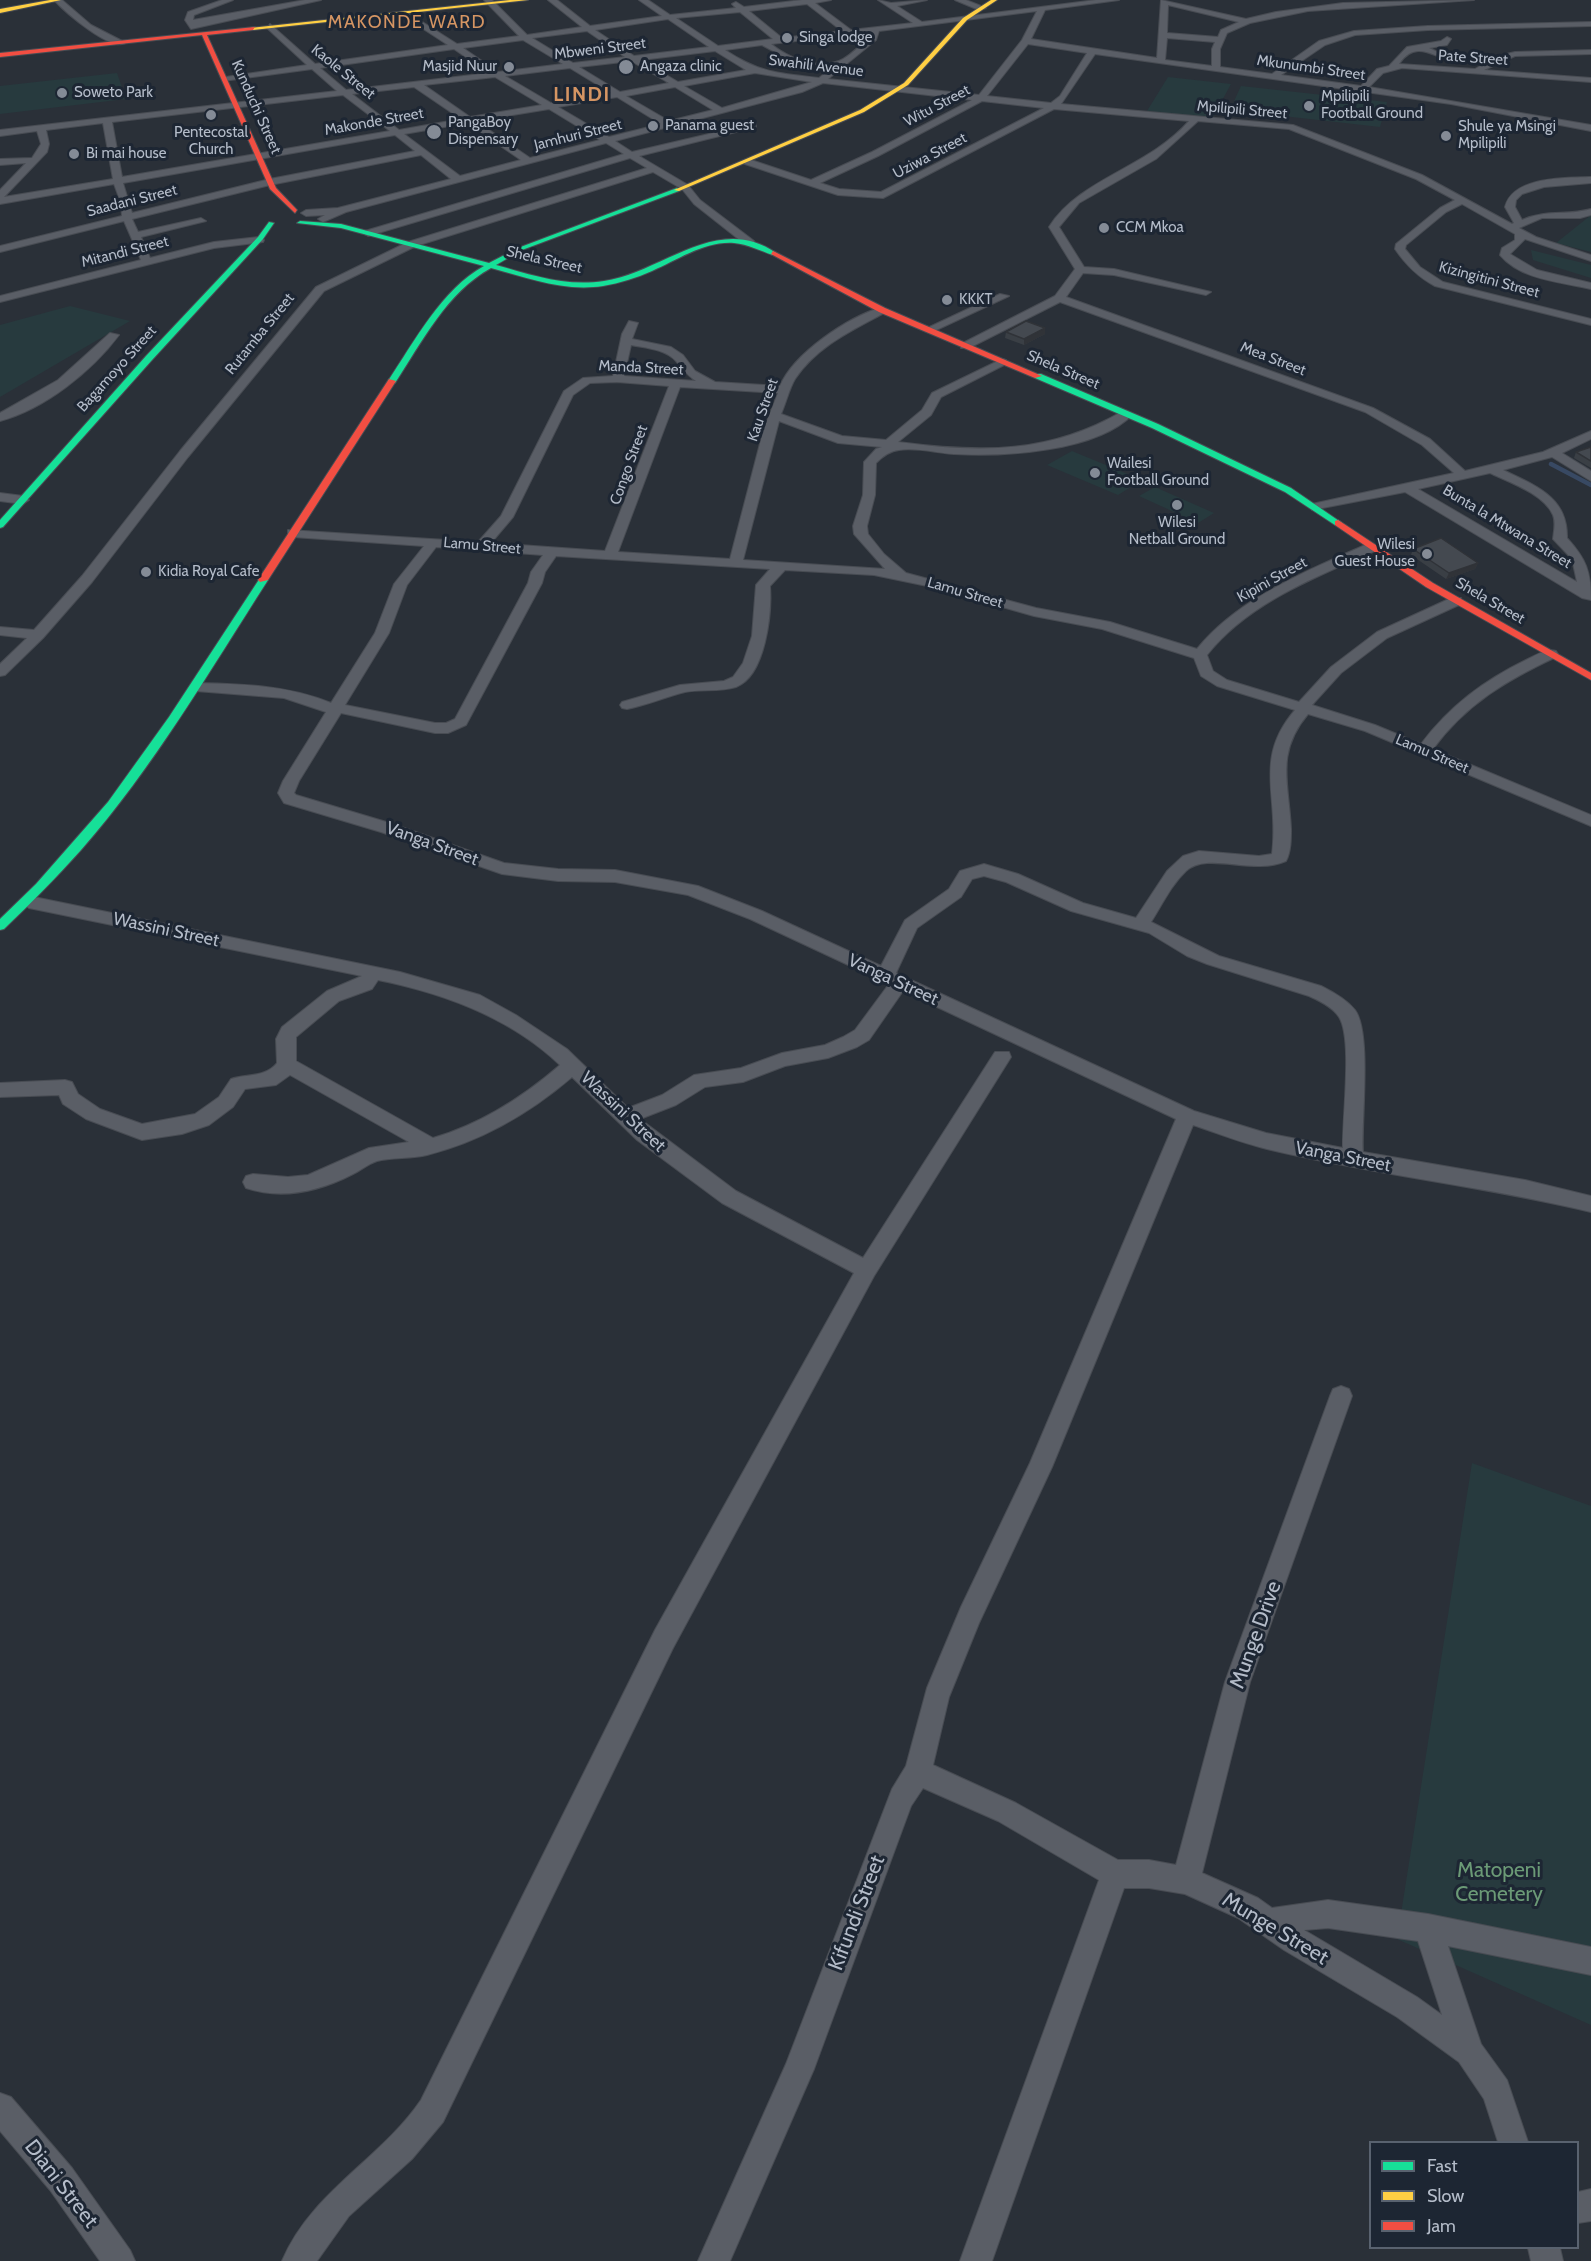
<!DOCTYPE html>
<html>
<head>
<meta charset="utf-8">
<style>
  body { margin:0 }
  #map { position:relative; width:1591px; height:2261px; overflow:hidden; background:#2a3038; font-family:Cabin,sans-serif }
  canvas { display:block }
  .legend { position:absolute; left:1369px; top:2141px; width:210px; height:108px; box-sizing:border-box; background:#1d2633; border:2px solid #59626f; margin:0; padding:8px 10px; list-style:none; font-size:18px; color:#b4bcc9 }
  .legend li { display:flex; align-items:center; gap:12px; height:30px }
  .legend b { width:30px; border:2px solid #59626f }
</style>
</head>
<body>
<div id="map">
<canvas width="1591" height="2261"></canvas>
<ul class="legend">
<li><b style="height:8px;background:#16e098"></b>Fast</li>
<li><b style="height:8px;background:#ffcf43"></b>Slow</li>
<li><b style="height:8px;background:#f24e42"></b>Jam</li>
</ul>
</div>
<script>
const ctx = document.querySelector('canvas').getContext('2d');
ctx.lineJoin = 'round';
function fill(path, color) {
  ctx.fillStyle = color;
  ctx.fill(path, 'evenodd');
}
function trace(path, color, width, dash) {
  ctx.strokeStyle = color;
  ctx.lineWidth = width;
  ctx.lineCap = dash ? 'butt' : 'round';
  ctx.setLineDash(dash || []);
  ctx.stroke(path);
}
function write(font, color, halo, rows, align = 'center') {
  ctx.font = font + ' Cabin,sans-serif';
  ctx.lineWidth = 6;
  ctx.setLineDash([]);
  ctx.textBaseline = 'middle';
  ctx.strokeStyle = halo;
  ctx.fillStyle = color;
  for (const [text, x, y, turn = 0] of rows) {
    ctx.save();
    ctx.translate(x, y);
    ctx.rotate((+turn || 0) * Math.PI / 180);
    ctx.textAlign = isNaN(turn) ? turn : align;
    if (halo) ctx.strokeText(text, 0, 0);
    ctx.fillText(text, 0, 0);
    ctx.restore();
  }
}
fill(new Path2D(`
  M117,73l9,26 -126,15v-28z
  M1168,77l63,7 -19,35 -65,-8z
  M1241,86l146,16 -7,25 -150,-17z
  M1591,215v37l-35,-9z
  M1531,250l60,15v13l-58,-18z
  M70,306l60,15 -130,76v-72z
  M1072,451l70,29 -24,15 -71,-30z
  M1155,487l59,26 -16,10 -59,-27z
  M1472,1463l119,43v519l-194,-86z`), '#273a3e');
trace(new Path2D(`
  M1551,464l40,21`), '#384963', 4.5);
const street = new Path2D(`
  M54,0h8l29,25 35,18c-15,9 -61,-31 -72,-43z
  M222,0h11l-39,15 -1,5 112,-20h16l-130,29 -6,-9 3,-8z
  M484,0h8l35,35 55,-8 -34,-27h9l33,26 72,-10 -23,-16h9l22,15 66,-7 -4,-4 4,-2 8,5 58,-7h29l-16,3 36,27 62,-7 -35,-23 13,3 36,-3 -30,6 25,16 174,-22h23l-74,10 -14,29 126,19 4,-58 85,19 30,-7 67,-9 131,-3 -166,11 -58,12 -23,10 -7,16v18l52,7 47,-33 35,-10 74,-5 163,-4v4l-163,4 -73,5 -30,10 -44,30 80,11 16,-17 12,-3 18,-19 34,-6 6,-4 4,2 -4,6 -18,3 15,7 21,4v4c-27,1 -46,-28 -66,1l76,5 23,-13 17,-4 76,-2v4l-76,2 -31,14 107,8v4l-189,-14 -19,5 -14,14 222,38v6l-140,-27 -356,-50 -34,50 232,21 129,50 90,49 2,-1 -9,-16c8,-31 60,-29 86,-30v6l-47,4 -22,7 -6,6 -1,7 7,13c25,-11 43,-4 69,-11v6l-11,3h-38l-23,10 17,9 55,18v6l-66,-22 -15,15 27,16 54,13v6c-30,-7 -70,-9 -91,-34l2,-7 13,-8v-6l-53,-30 -16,8 -40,33 -1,4 15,18 23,15 148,37v6l-156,-39c-17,-9 -29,-21 -40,-37l1,-5 44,-36 15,-8 -39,-21 -127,-50 -91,-8 -42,38 -77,44 -20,24 25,40 30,2 97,23 -5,3 -92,-20 -31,-2 -17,24 307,111 57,31 35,32 78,-19 48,-21v8l-29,14 29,18v10l-39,-24 -49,13c33,16 65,27 64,68 19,21 24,33 24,62l-9,-2 -177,-106 -93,18v-6l142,-31 -32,-28 -57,-33 -305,-110 -91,46h-8v-4l94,-48 20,-27 -26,-42c31,-49 99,-59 140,-106l-135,-12 -171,89 -45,-3 -93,-31 -2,-2 5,-3 63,21 61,-28 100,-52 -149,-17 -21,9 -187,49 17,11 124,-29v4l-117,29 49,29 12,15 54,41v4h-8l-52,-41 -12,-15 -29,-17 -237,74 -92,45 -136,166 -96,125 -49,56 -38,37 -5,1v-12l27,-26 -27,-3v-8l34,3 48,-54 98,-125 136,-164 92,-45 239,-74 -17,-10 -262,78 -5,-3 2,-2 259,-77 -18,-11 -260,69 -23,10 -5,-3 7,-4 -19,1 -5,-3 5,-3 32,-2 113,-29 -30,-24 -151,30 -138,34 6,13 63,-14 5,3 -65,16 9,21 64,-16 45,-5 5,3 -1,2 -49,6 -214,54v-6l141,-36 -17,-39 -124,31v-6l122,-30 -1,-13 -7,-19 -114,20v-14l26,-27 -26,2v-6l32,-1 9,-14 -4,-13 -37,5v-6l337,-39 -25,-22 -89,12 3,-4 81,-12 -40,-37 3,-4 45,40 133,-19 -46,-30 3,-4 52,33 62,-8zM807,4l35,27 -60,7 -33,-27zM1168,5l71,17 -18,8 -3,7 -51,-4zM1037,11l-15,29 -43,55 -151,-16 48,-39 3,-9zM740,12l33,27 -55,7 -42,-28zM668,19l41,28 -75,9 -39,-26zM587,31l38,26 -52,6 -41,-25zM871,32l-2,5c-8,7 -19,20 -30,24 -23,9 -50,-3 -68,-17zM1167,38l48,4 -3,7v17l-47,-6zM523,40l40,24 -65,8 -35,-24zM1028,44l59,9 -27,43 -9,7 -64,-7zM762,45l35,19 36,3 -14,11c-41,-5 -59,-5 -94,-28zM454,49l35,24 -143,17 -26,-22zM715,51l31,19 -68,12 -37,-22zM631,61l38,22 -49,9 -41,-25zM570,68l41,25 -60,10 -46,-27zM755,73l57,9 -90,26 -38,-22zM495,77l47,28 -72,12 -46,-32zM414,87l47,32 -62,11 -47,-36zM675,87l38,23 -44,11 -43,-25zM343,95l47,36 -268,46 -10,-55zM617,97l44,27 -52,13 -51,-30zM982,101l62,7 -163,84 -42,-3 -19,-6 58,-27zM549,109l51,31 -70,18 -54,-37zM103,123l10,56 -109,18 43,-45 2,-8 -3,-14zM467,123l54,37 -61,16 -56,-42zM395,135l20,16 -145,28 -138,34 -9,-30zM1490,473c19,9 54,21 63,42 3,7 1,16 0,24l19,20 5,23 -159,-93z
  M955,0h11l20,8 -7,2z
  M1000,294l9,2 -77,36 -9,-2z
  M882,307l5,3 -1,2c-33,18 -69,34 -91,67 -6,10 -9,24 -14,35l61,22 44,4 36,-30 10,-17 70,-34 4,1v4l-65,33 -10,18 -33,27c83,11 151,12 225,-31l10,3c-36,38 -130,43 -179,40 -17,-1 -39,-7 -55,-4 -9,1 -16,6 -23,13l-1,32 -8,31 1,8 16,20 22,19 130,35 74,14 87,27c41,-51 110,-78 168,-104h10v6c-59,26 -127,52 -168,104l6,16 14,9 72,22 32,-35 46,-35 74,-34h10v6l-74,34 -46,35 -29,32 63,20 46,19c29,-38 62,-63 105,-84 9,-4 20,-12 30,-9l2,3 -2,3c-49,23 -90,47 -123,92l158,66v11l-226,-95 -57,-17c-33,39 -19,69 -17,115 0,10 0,23 -5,32 -34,15 -78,-10 -100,10 -15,14 -24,34 -35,51l68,34 102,30c12,6 26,14 34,24 17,23 6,111 8,142l162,28 66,16v16c-107,-26 -217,-37 -324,-63 -25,-6 -50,-16 -74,-24l-141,342 -73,156 -30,74 -16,68 83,38 102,57h31l27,5 49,-183 105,-286 3,-7 8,-3 8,3 3,7 -102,286 -48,191 56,25 14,10 56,-8 100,14 163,33v28l-143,-29 33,98 26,36 21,62h-30l-14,-43 -25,-37 -62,-45 -113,-67 -46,-32 -53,-24 -36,-6h-25l-132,373h-32l139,-381 -101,-59 -75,-33 -12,18 -97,263 -84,192h-32l88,-197 106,-275 14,-23 21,-78 34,-81 69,-144 146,-344 -273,-128 -34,49 -12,7 -29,11 -43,8 -42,16 -38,5 -29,18 -36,14 96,72 127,67 132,-206h14l2,5 -137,219 -201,372 -230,474 -31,37 -63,57 -32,45h-35c29,-69 99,-102 139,-161l234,-470 199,-357 -132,-70 -85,-63 -65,-63c-42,36 -90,64 -145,78 -16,4 -34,2 -50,6 -9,3 -16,9 -24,13 -33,17 -71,26 -107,14l-3,-6 3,-6 7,-2 35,3 20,-2 61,-27 40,-6 -119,-67 -14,10 -31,4 -12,18 -24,18 -27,9 -40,6 -56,-21 -23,-15 -4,-9 -59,2v-14l65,-3 7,2 6,12 22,15 42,15 53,-10 24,-17 12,-18c16,-5 35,-2 46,-16l-1,-24 6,-12 45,-36 35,-15 -333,-68 -9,-6 9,-6 371,76 80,23 36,20 51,34 61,59 34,-13 32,-20 47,-7 41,-15 43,-8 18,-8 12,-7 34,-46 -139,-65 -62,-24 -73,-13 -57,-1 -56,-7 -121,-42 -97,-29 -6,-10 5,-12 43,-69 -42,-14 -88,-7 -7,-4 7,-4c46,1 92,2 135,20l44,-70 19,-49 30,-38 -131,-9 -5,-1v-6l190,12 23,-26 63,-125 19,-13 30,-2 9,-42 7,-13 9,2 -6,16 39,8 12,8 12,16 20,11 65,4c14,-33 68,-69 102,-79zM631,345c15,3 34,4 45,16 7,8 11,14 20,20l-72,-5zM617,382l52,4 -64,165 -114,-8 22,-26 60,-122 17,-12zM680,387l98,6 -14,35 -34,131 -112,-7zM779,421l59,22 44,4 -6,2 -12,13 -1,33 -10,31 1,8 31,35 -142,-9zM436,547l107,8 -12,17 -3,11 -73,136 -9,4h-11l-90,-18 44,-72 18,-48zM556,556l214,13 -14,16 -4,51 -9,27 -10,14 -9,4 -44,4 -58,17 -2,3 2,3 5,1c20,-4 38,-12 58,-17 17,-3 35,0 51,-5 30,-11 36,-75 34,-101l15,-16 89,5 58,12 102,29 68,13 92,29 7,18 16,10 78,24c-43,50 -15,87 -23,144l-13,2 -60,-5 -16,5 -16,15 -31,47 -53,-15 -65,-29 -34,-10 -24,7 -11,18 -44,31 -24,46 -119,-55 -64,-25 -83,-16 -57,-1 -54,-6 -111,-39 -97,-29 -2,-2 5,-12 42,-68 94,20h13l18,-8 76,-142 3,-11zM984,876l22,6 65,29 78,22 38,23 20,8 102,32c9,4 24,11 30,21 14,22 3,102 4,131l-77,-15 -72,-22 -298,-138 21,-45 44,-31 11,-18zM378,980c65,13 133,38 182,85 -37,32 -79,59 -127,73l-137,-77v-24l43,-36 33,-12zM1328,1928l90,13 24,74 -25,-18 -113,-67z
  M110,333l9,2c-27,36 -74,74 -119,86v-8l58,-33z
  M0,493l23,3 6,4 -6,4 -23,-3z
  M0,2093l11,4 61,71 58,82 5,11h-35l-50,-71 -50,-59z
  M1591,2189v32l-13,2v-31z
  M1528,2248h32l3,13h-32z`);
const fast = new Path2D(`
  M677,188l2,3 -157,59 -26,15c36,10 70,22 108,16 57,-8 114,-69 172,-28l-3,2c-13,-4 -25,-11 -39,-12 -30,-2 -56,17 -82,28 -16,7 -32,12 -49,15 -39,6 -75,-8 -112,-18 -44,24 -69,74 -96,115h-3l-4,-2c26,-39 54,-92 96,-115l-143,-38 -44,-5 3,-2 41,3 148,39 29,-15z
  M269,222l5,1 -11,16 -111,121 -149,167 -3,1v-8l146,-164 112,-119z
  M1035,374h6l117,50 133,64 51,35 -7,2 -50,-33 -133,-64 -117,-50z
  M260,578l8,2c-59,92 -115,188 -187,270 -25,28 -50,53 -77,79l-4,1v-11l36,-35 72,-82 61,-85z`);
const slow = new Path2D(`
  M50,0h11l-61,13v-4z
  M510,0h18l-275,30 -3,-2z
  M991,0h6l-30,20 -59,65 -44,27 -185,79 -5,-1 186,-80 44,-27 59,-65z`);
const jam = new Path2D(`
  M255,27l-2,3 -46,5 69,153 21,22 -2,3 -25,-24 -68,-154 -202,22v-4z
  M773,251l112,57 157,68 -7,2 -156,-66 -108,-58z
  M389,379l7,2 -128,199 -8,2 -2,-2z
  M1338,520l95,63 158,90v7l-165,-93 -91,-62v-4z`);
trace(street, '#484c53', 2);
trace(fast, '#484c53', 2);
trace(slow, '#484c53', 2);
trace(jam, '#484c53', 2);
fill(street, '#5a5e66');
fill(fast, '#16e098');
fill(slow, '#ffcf43');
fill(jam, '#f24e42');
fill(new Path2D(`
  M1006,332l39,2 -21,11 -19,-7z
  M1591,447v21l-17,-10 2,-6z
  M1413,549l65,14 -3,6 -29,10 -35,-24z`), '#3a3f45');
fill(new Path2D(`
  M1045,328v6l-21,11v-6z
  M1478,563l-3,6 -29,10 3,-6z`), '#303338');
const building = new Path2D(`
  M1026,321l19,7 -21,11 -18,-7z
  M1591,447v14l-15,-9z
  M1441,538l37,25 -29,10 -36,-24z`);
fill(building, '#444950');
trace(building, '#303338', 1.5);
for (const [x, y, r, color] of [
  [787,38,6,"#848b96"],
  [509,67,6,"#848b96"],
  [626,67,8,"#848b96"],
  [62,93,6,"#848b96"],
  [1309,106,6,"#848b96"],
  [211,115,6,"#848b96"],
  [653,126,6,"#848b96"],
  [434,132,8,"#848b96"],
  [1446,136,6,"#848b96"],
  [74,154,6,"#848b96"],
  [1104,228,6,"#848b96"],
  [947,300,6,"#848b96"],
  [1095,473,6,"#848b96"],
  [1177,505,6,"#848b96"],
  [1427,554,6,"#848b96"],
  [146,572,6,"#848b96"]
]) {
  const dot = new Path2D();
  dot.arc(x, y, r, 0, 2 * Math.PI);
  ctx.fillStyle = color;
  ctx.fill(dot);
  trace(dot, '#1d2633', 2);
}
write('15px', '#b4bcc9', '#1d2633', [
  ["Singa lodge",799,38],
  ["Masjid Nuur",497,67,"right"],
  ["Angaza clinic",640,67],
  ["Soweto Park",74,93],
  ["Mpilipili",1321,97],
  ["Football Ground",1321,114],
  ["PangaBoy",448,123],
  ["Dispensary",448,140],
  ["Panama guest",665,126],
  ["Shule ya Msingi",1458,127],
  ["Mpilipili",1458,144],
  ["Pentecostal",211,133,"center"],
  ["Church",211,150,"center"],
  ["Bi mai house",86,154],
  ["CCM Mkoa",1116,228],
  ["KKKT",959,300],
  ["Wailesi",1107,464],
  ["Football Ground",1107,481],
  ["Wilesi",1177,523,"center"],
  ["Netball Ground",1177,540,"center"],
  ["Wilesi",1415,545,"right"],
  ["Guest House",1415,562,"right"],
  ["Kidia Royal Cafe",158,572]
], 'left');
write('15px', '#b4bcc9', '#1d2633', [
  ["Mbweni Street",600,49,-7],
  ["Pate Street",1473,58,4],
  ["Swahili Avenue",816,66,7],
  ["Mkunumbi Street",1311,68,8],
  ["Kaole Street",343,72,39],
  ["Witu Street",937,106,-28],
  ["Kunduchi Street",256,107,66],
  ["Mpilipili Street",1242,110,5],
  ["Makonde Street",374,122,-10],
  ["Jamhuri Street",578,135,-14],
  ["Uziwa Street",930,156,-28],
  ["Saadani Street",132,201,-14],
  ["Mitandi Street",125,252,-14],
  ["Shela Street",544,260,13],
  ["Kizingitini Street",1489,280,15],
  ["Rutamba Street",260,334,-51],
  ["Mea Street",1273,359,21],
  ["Manda Street",641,368,3],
  ["Bagamoyo Street",117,369,-48],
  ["Shela Street",1063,370,23],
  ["Kau Street",763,410,-71],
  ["Congo Street",629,465,-70],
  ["Bunta la Mtwana Street",1507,527,31],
  ["Lamu Street",482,546,5],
  ["Kipini Street",1272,580,-29],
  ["Lamu Street",965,593,16],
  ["Shela Street",1490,601,30],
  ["Lamu Street",1432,754,23]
]);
ctx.letterSpacing = '1.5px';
write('18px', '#d59563', '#1d2633', [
  ["MAKONDE WARD",407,23]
]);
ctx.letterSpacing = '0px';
write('18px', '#b4bcc9', '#1d2633', [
  ["Vanga Street",432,844,20],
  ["Wassini Street",166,930,12],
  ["Vanga Street",893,980,25],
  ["Wassini Street",623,1112,43],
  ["Vanga Street",1343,1157,11]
]);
ctx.letterSpacing = '1.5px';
write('bold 20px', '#d59563', '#1d2633', [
  ["LINDI",582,95]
]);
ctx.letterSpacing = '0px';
write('21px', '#b4bcc9', '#1d2633', [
  ["Munge Drive",1256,1635,-70],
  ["Kifundi Street",857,1913,-69],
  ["Munge Street",1275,1929,31],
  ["Diani Street",61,2184,52]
]);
write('21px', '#6b9a76', '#1d2633', [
  ["Matopeni",1499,1871],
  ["Cemetery",1499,1895]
]);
</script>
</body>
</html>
